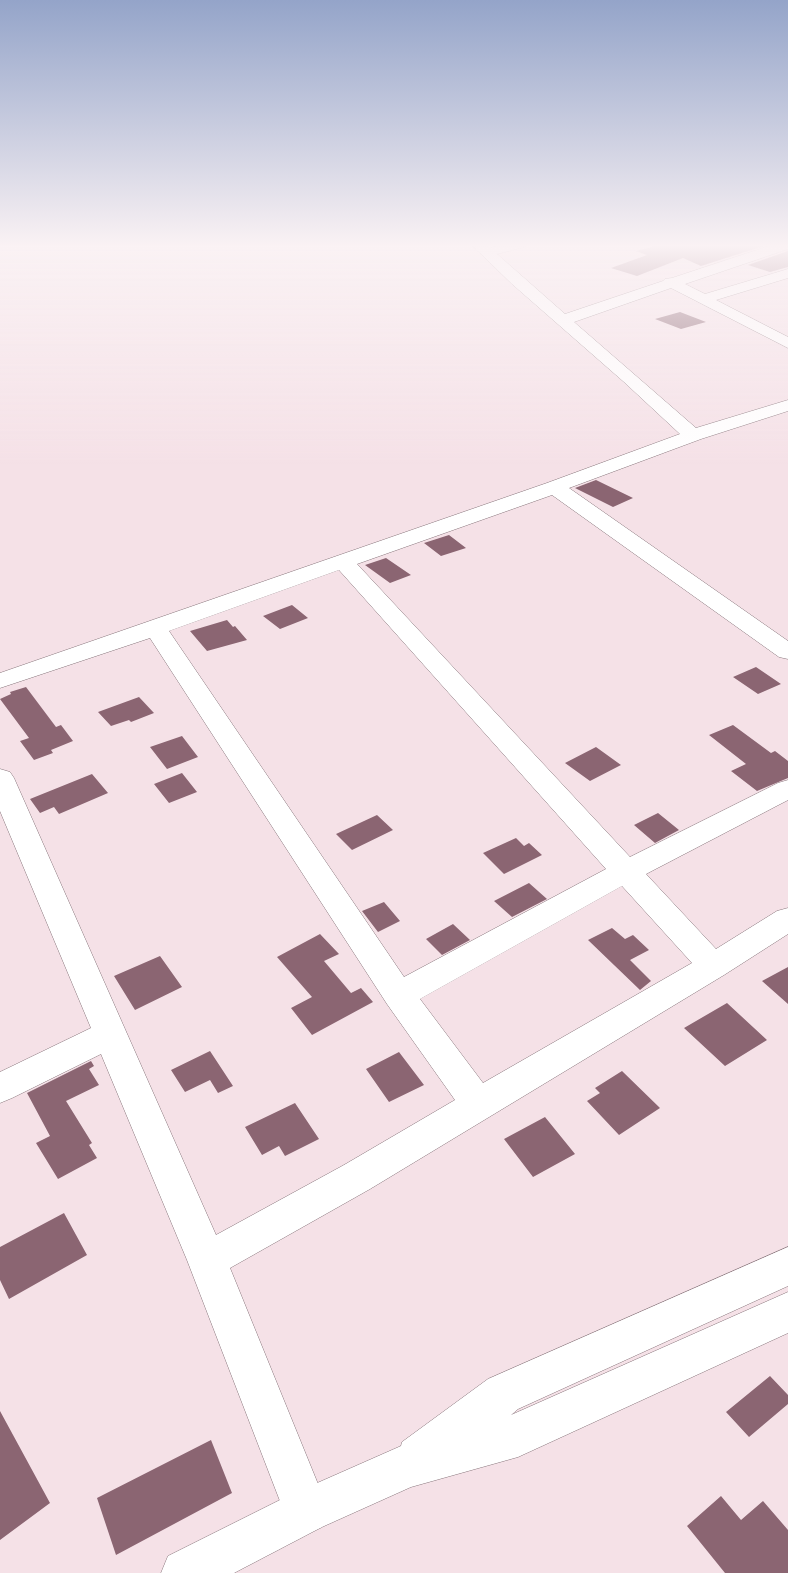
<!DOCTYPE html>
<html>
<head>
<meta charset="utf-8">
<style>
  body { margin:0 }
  canvas { display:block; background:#f5e1e7 }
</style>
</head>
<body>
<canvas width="788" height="1573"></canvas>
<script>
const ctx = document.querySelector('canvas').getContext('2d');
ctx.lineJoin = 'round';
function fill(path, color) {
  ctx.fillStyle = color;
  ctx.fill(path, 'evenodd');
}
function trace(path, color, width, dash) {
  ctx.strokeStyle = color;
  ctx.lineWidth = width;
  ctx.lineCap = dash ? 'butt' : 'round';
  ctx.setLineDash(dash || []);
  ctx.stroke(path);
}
fill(new Path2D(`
  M650,244h120l-69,22 -18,-8 -46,18 -26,-8 36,-13 -11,-4 19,-5z
  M788,251v16l-18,5 -22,-7z
  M680,312l26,10 -25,7 -26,-10z
  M596,480l37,18 -20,9 -38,-19z
  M449,535l17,13 -25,8 -17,-13z
  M386,558l25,17 -21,8 -25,-18z
  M292,605l16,13 -28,11 -17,-13z
  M227,620l6,7 2,-1 12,14 -40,11 -17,-20z
  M756,667l25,17 -23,10 -25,-17z
  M26,687l30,40 5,-2 12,16 -22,9 2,3 -19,7 -14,-19 9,-3 -29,-39 11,-5 -1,-2z
  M139,697l15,16 -23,9 -2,-2 -18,6 -13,-14z
  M733,725l38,28 4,-2 13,10v17l-31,13 -26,-20 15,-7 -37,-29z
  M182,736l16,21 -31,12 -17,-22z
  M596,747l25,18 -31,16 -25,-18z
  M182,773l15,19 -28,11 -15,-19z
  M92,774l16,19 -49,21 -5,-7 -14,6 -10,-14z
  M658,813l21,17 -24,13 -21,-18z
  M377,815l16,15 -41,20 -16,-16z
  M516,838l8,8 5,-3 13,12 -38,19 -21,-21z
  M529,883l18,16 -35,18 -18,-16z
  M384,902l16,19 -22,11 -16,-21z
  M453,924l17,16 -28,15 -16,-16z
  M612,928l13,11 8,-4 16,15 -19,10 21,21 -11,9 -52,-50z
  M320,934l19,20 -15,7 27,32 10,-5 12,14 -61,33 -21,-27 21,-11 -35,-40z
  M160,956l22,31 -47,23 -21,-34z
  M788,967v37l-26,-23z
  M727,1003l40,37 -42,26 -41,-38z
  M210,1051l23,35 -15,7 -8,-13 -25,12 -14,-22z
  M399,1052l25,33 -35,17 -23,-33z
  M91,1061l3,5 -5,3 10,16 -33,16 26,42 -3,2 8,13 -39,21 -22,-36 14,-7 -23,-43z
  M622,1071l38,37 -41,27 -32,-34 13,-8 -5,-5z
  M295,1103l24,36 -34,17 -6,-10 -17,9 -17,-28z
  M545,1117l30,37 -42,23 -29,-38z
  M64,1213l23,42 -78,44 -9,-19v-33z
  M770,1376l18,19v9l-39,33 -23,-25z
  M0,1411l50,92 -50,37z
  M211,1440l21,53 -116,62 -19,-57z
  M721,1496l20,24 22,-19 25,29v43h-63l-38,-47z`), '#8b6572');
const minor = new Path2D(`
  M471,244h15l4,4 15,-4h22l-2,3 -28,7 68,60 98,-33 2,-2 7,-1 103,-34h13v5l-103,35 20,10 83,-25v9l-72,22 72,37v11l-117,-60 -97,34 122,106 92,-28v11l-87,28 -132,49 219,153v18l-9,-2 -227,-162 -195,69 273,293 148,-74 10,-3v20l-142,74 70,75 61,-38 11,-3v26l-64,41 -354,214 -140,79 99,243 -7,16 -16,7 -16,-7 -103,-267 -86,-206 -89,44 -12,5v-31l91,-44 -91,-217v-42l10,3 4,6 202,457 128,-70 111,-65 -68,-96 -237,-366 -150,50v-15l547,-190 133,-49 -56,-52 -112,-98zM339,570l267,299 -202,108 -235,-346zM622,886l70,77 -209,120 -63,-84z`);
const major = new Path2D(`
  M788,1247v39l-270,123 -7,6 277,-123v41l-270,124 -107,30 -89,40 -88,46h-73l7,-17 122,-61 111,-49 1,-4 86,-63z`);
trace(minor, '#88767c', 1);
trace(major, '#88767c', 1);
fill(minor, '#fff');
fill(major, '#fff');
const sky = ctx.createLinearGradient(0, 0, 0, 464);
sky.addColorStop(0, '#94a4c9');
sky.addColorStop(0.53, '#faf2f4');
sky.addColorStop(1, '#faf2f400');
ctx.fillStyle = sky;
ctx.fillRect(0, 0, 788, 464);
</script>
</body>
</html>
